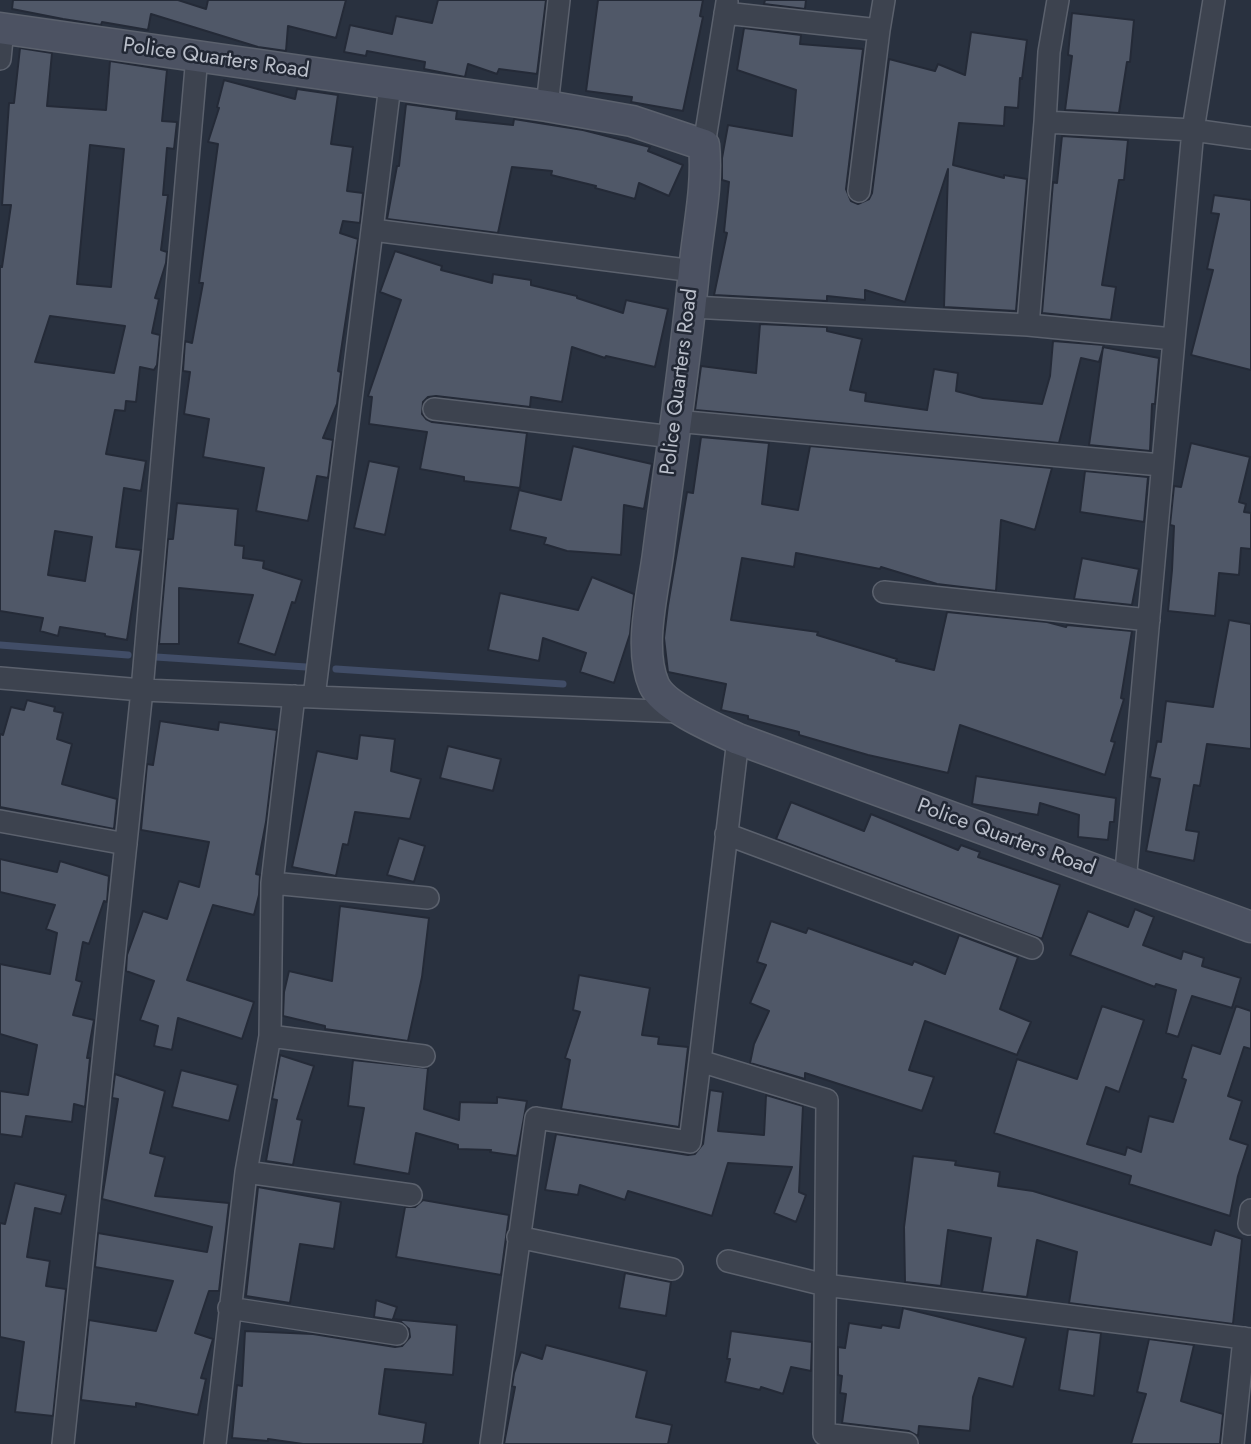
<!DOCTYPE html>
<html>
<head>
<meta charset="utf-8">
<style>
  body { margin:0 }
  canvas { display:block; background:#29313f }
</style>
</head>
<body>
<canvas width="1251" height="1444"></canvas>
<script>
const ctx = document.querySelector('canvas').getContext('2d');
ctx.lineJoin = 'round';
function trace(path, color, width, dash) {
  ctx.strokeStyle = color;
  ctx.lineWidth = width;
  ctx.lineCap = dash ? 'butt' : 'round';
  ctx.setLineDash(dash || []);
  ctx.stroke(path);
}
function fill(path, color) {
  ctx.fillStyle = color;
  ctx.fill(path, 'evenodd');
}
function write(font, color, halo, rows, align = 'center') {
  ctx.font = font + ' Jost,sans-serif';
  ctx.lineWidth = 5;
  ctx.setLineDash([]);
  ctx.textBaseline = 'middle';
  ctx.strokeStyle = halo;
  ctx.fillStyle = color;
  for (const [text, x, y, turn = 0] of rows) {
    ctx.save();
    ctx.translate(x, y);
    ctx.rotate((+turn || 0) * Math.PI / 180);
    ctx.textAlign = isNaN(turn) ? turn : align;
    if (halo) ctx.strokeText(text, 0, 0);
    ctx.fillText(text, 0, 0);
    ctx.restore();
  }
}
trace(new Path2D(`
  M0,645l128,10
  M156,657l150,10
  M336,669l227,15`), '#414d67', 7);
const building = new Path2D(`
  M13,0h165l28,9 2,-9h138l-10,38 -48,-12 -2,25 -28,-4 -107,-33 -3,16 -46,-8 -1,3 -38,-6 -51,-10z
  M438,0h108l-9,74 -38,-5 -2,5 -29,-10 -3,13 -41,-8 1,-7 -58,-11 -1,5 -22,-4 6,-27 42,9 4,-18 36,7z
  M598,0h105l-3,16 3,1 -20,94 -52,-9 1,-5 -46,-6z
  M765,0h41l-1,9 -41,-5z
  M1072,13l62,7 -4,42h-3l-8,51 -54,-3 7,-54 -4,-1z
  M744,28l57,7 -1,9 63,5 -17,140 5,12 7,3 11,-5 3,-6 17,-134 46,12 3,-7 27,11 6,-43 56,8 -5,39 -2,-1 -2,30 -13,-1 -1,19 -45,-3 -6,42 51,13v-3l23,4 -11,132 -72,-4 4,-138 -43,133 -40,-12v10l-38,-4v5l-113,-6 13,-62 -3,-1 5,-50 -7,-2v-22l6,-33 64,11 4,-46 -59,-20z
  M20,48l32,5 -5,53 59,4 4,-49 57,9 -5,51 15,1 -3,27 -7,-1 -4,47h5l-7,55 6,2 -1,11 -11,35 4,1 -7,34 8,2 -3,30 -3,5 -14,-3 -4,35 -10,-1 -1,10 -10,-1 -9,44 40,7 -5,30 -17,-3 -8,59 25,3 -14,90 -22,-4v-2l-45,-7 -2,9 -18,-5 3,-13 -43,-7v-345l2,1 9,-62h-9l7,-102h5zM90,145l34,4 -13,138 -34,-3zM50,316l75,10 -11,47 -79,-11zM55,531l37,6 -7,44 -37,-6z
  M224,80l71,19 2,-10 41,6 -7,49 22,3 -6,44 16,2 -3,30 -17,-2 -3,12 18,6 -20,132 3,1 -4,32 -14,34 10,2 -5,38 -11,-2 -9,45 -52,-10 8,-43 -61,-11 6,-38 -25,-5 6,-42 -7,-1 2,-30 7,2 11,-60h-4l19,-139 -10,-2 11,-34 -2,-1z
  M406,104l51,7 -1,8 57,6 1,-6 69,11 67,17 -2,4 35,14 -14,31 -30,-13 -4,16 -40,-11 1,-2 -45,-11 1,-4 -40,-4 -14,66 -111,-14 10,-53h2z
  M1062,136l66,4 -4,40h-5l-17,105 14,2 -5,33 -69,-7 11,-131 4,1z
  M1214,195l37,5v170l-60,-15 22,-85 -6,-1 12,-55 -8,-1z
  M395,251l47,15 -1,4 51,13 1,-9 38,6v5l46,11v2l46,15 3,-13 42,9 -13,58 -49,-11 -1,2 -33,-11 -10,55 -31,-5 -1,10 -94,-11 -8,1 -5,5 -1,12 4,5 6,3 95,11 -7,55 -56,-7v-4l-44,-8 7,-37 -58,-8 3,-27 -4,-1 33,-96 -21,-8z
  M760,324l67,3v4l35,8 -12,51 16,3 -1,8 62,9 7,-41 24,4 -2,18 27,7 59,6 8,-28 3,-35 51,4 -5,17 -18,-4 -22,85 -364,-33 6,-44 55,7z
  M1103,347l56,11 -4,46h-3l-2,47 -61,-6z
  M701,437l68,6 -7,61 36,6 12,-64 242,22 -17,62 -34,-10 -5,71 -59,-7 -56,-17 -1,2 -84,-16 -2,14 -52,-9 -11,62 87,12 -1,3 80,24 -1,2 38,9 13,-58 100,10 19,5 1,-2 65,6 -11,67 3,1 -13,42 4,1 -10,33 -145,-50 -12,48 -80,-18 -69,-20v-3l-51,-13v-3l-27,-6 5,-26 -58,-12 -4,-34 4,-33 19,-113 6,1z
  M1191,443l59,14 -11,45 7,2 -2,8 7,1v36l-10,-1 -2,27 -20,-2 -4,43 -47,-5 4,-41 2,-44 -4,-1 4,-39 7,1z
  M573,446l79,18 -8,45 -20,-4 -3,50 -54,-4 -23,-7 2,-6 -36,-8 9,-40 42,10z
  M369,461l30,6 -14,68 -31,-7z
  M1085,471l63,6 -4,45 -64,-10z
  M177,503l61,6 -3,36 9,1 -1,12 21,3 -1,7 39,12 -7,23 -3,-1 -17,53 -37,-12 15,-48 -74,-7v56h-20l9,-105h5z
  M1082,558l57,11 -7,36 -58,-6z
  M592,577l42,17 -4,40 -16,49 -34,-11 6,-19 -43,-15 -4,23 -51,-11 12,-57 78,17z
  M1229,620l22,4v125l-44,-5 -7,42 -6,-1 -8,45 13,2 -5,29 -48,-10 14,-72 -10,-2 7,-36 4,1 5,-41 47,6z
  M27,700l28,7 -1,4 9,2 -6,26 15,5 -10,40 55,15 -3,30 -114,-22v-73l3,1 8,-28 13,3z
  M160,721l58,9 1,-8 58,8 -11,92 -10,52 4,1 -1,20 -5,20 -41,-10 -26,75 67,22 -12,37 -64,-21 -6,32 -18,-4 4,-20 -18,-6 14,-39 -28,-10 1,-16 16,-44 24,8 12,-38 20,6 10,-45 -68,-12 6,-66 6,1z
  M360,735l35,4 -4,32 30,8 -11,40 -55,-7 -7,33 -5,-1 -7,32 -44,-9 25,-116 40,8z
  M448,746l53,13 -8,32 -53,-13z
  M976,776l140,22 -2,24h-4l-2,18 -30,-3 1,-22 -39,-12 -2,12 -66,-11z
  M791,802l73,29 7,-17 87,36 3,-5 19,7 -2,5 82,28 -18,54 -266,-100z
  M399,838l26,8 -11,36 -27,-7z
  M0,859l57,13 3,-11 49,15 -2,26 -3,-1 -15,43 -6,-2 -7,38 6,2 -9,33 21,5 -7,38h3l-5,49 -11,-3 -2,18 -46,-6 -4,21 -22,-3v-43l28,4 9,-50 -37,-11v-70l50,10 7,-41 -11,-4 9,-24 -55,-13z
  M340,906l89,12 -7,59 -14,64 -83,-12v-3l-42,-10 1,-24 5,-21 43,10z
  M1135,909l19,8 -11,28 38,14 2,-8 21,7 -2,8 39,12 -9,30 -40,-12 -14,41 -12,-4 10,-43 -20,-6 -1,3 -85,-32 18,-44 40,16z
  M771,921l35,12 2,-5 104,37 2,-4 31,13 14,-39 59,22 -18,52 31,13 -14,33 -92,-34 -16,49 25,7 -12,34 -117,-38v6l-55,-16 4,-19 15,-33 -19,-8 16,-38 -9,-3z
  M579,975l71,13 -8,47 17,2 -1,7 30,3 -9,80 -118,-18 9,-49 -5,-2 15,-46 -7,-2z
  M1102,1006l42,14 -25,72 -13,-5 -19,57 38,11 2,-8 14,5 8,-36 24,6 13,-42 -4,-2 10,-33 28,9 16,-48 15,5v38l-7,-2 -16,49 14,5 -12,38 18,6 -10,31 -8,40 -101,-32 2,-8 -137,-43 23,-74 60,20z
  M280,1055l34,11 -17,53 5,1 -9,45 -27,-4 11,-61 -5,-1z
  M353,1060l75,8 -4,41 35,11 1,-18 37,1v-6l30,4 -10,55 -27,-4 1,-2 -33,-1v-4l-42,-12 -7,41 -55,-10 10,-56 -16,-2z
  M181,1070l57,15 -9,36 -57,-14z
  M115,1074l50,17 -15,62 15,4 -10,39 74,7 -10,88h-10l-14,42 18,6 -12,39 5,1 -8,36 -62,-12v4l-55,-7 8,-80 67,11 17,-50 -78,-14 3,-34 109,19 5,-25 -110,-28 16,-100 -6,-1z
  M710,1090l13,2 -5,39 46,4 2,-40 37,11 -4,86 7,3 -10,27 -22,-9 18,-46 -64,-4 -16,53 -84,-25 -3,9 -45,-15 -2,10 -33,-5 11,-56 132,21 7,-1 8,-10z
  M913,1156l43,5 -1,4 45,7 -2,14 35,5 178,54 4,-15 27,9 -9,85 -164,-21 8,-51 -40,-12 -10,57 -45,-5 9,-54 -43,-8 -7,56 -36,-4 -1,-55z
  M15,1183l51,12 -5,19 -26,-6 -8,49 23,4 -4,25 20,3 -13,127 -38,-4 9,-70 -24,-5v-114l5,1z
  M258,1187l83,15 -7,47 -34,-5 -10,59 -44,-7z
  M423,1200l86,15 -8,60 -105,-18 9,-50h10z
  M625,1273l46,9 -5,34 -47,-8z
  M376,1300l21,7 -4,12 64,6 -4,50 -68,-6 -6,45 47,9 -3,21h-120l-35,-5v2l-36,-3 5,-53 5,1 3,-55 68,3 82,13 7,-1 8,-9 -1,-8 -9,-8 -26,-4z
  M903,1308l123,30 -13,49 -34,-9 -6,19 -3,34 -51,-5 -1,10 -9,-5 -67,-8 4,-29 -6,-1 2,-17 -4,-1v-28l7,1 4,-25 32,5 1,-3 17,3z
  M1068,1329l33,4 -7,63 -35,-6z
  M731,1331l81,11 -1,29 -20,-4 -8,27 -22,-7 -1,3 -35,-8 5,-23h-3z
  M1149,1339l45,6 -13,56 42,13 -3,30h-89l15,-50 -9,-2z
  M546,1345l101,26 -11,46 36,8 -4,19h-164l11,-57 -3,-1 2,-13 7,-21 21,7z`);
fill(building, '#505868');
trace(building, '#242a37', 2);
const street = new Path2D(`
  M1058,0l-9,52 -4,70 148,8 58,8
  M725,13l154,17 -20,161
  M879,30l5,-30
  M0,59l3,-30
  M547,106l12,-106
  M704,145l23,-143
  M373,230l321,41
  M692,307l336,18 145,14
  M1028,325l17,-203
  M434,409l239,28
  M675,421l486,44
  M884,592l265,28
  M0,678l142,12 55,-634
  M314,697l76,-612
  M738,739l-38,322 127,39 -3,334 83,10
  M0,821l126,23
  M726,834l306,114
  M1125,882l68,-752 21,-130
  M272,883l156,15
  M270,1036l154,20
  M246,1172l165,23
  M1249,1224l2,-14
  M518,1237l154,32
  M728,1261l97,24 426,54
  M229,1308l168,26
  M63,1444l79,-754 541,22
  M215,1444l31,-272 24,-136 2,-153 22,-187
  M491,1444l45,-326 154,24 10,-81
  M1233,1444l11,-106`);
const secondary = new Path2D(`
  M0,28l547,78 85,15 72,24c4,42 -6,83 -10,126 -9,95 -24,189 -36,283 -5,39 -20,94 -4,131 10,22 62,44 84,54l513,188`);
trace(street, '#5b616d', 24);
trace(secondary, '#5b616d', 33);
trace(street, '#3d434f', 21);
trace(secondary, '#4c5262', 30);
write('21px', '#babfca', '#222835', [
  ["Police Quarters Road",216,59,8],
  ["Police Quarters Road",680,382,-83],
  ["Police Quarters Road",1006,838,20]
]);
</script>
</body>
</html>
